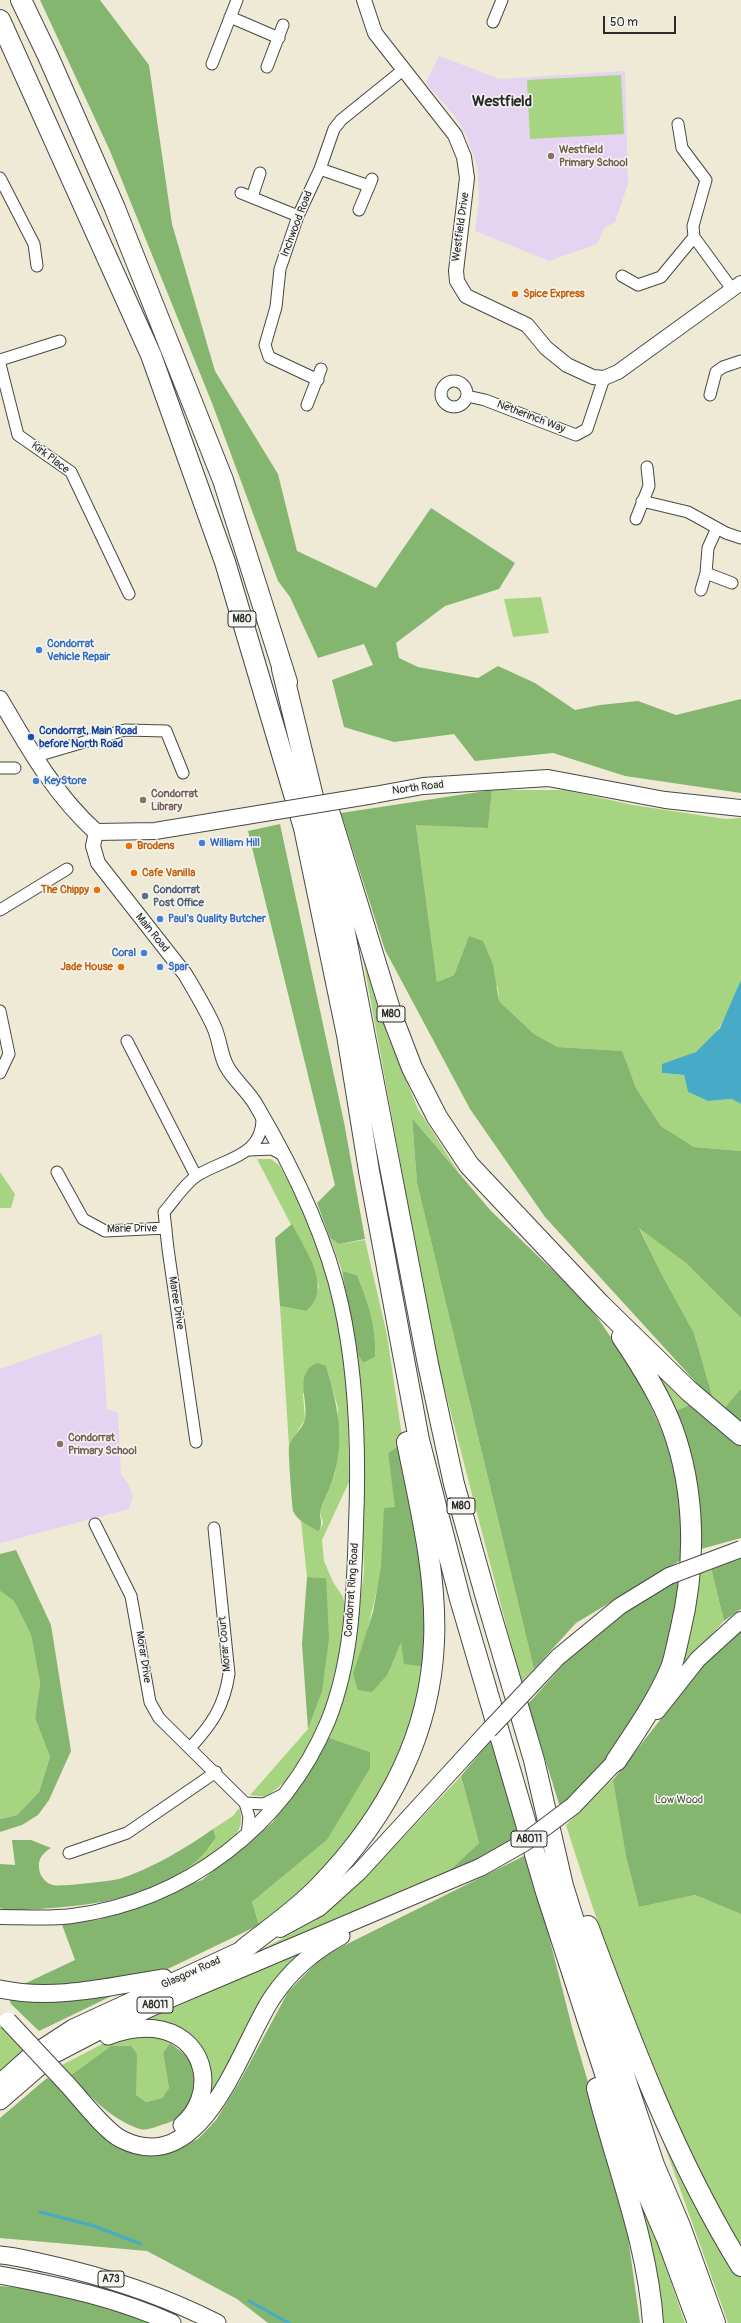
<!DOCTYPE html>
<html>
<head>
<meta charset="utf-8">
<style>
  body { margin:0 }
  #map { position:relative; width:741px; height:2323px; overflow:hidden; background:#efead6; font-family:Pangolin,sans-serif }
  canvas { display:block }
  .scale { position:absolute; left:603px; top:16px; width:73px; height:18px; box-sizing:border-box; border:2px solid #2b2b2b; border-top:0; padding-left:5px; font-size:12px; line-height:14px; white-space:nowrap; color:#2b2b2b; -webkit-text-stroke:3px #f6f6f2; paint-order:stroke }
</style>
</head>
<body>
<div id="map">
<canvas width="741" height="2323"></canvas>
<div class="scale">50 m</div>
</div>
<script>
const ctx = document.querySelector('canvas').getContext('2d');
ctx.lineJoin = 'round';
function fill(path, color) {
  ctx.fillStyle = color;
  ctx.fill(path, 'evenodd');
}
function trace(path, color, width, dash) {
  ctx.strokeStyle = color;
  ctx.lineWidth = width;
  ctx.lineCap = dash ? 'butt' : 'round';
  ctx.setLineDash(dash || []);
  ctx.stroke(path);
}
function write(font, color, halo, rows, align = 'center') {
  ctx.font = font + ' Pangolin,sans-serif';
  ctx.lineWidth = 3;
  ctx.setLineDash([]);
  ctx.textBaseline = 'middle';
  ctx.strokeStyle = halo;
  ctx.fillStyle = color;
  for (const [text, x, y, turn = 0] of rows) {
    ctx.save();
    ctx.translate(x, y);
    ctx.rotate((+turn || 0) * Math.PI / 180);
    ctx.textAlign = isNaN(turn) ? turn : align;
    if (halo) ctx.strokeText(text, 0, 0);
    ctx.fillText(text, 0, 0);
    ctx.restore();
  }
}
fill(new Path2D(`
  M439,56l61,23 125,-8 3,113 -13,38 -11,6 -7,16 -48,17 -74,-30 4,-28 -1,-34 -11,-33 -13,-21 -28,-32z
  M102,1333l5,76 11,4 3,62 7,8 5,13 -4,13 -129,34v-174z`), '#e4d3f1');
fill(new Path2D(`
  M621,75l3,59 -94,5 -3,-59z
  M541,597l8,36 -36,4 -9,-38z
  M492,790h73l68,15 92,14 16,-1v162c-7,23 -24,61 -47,73 -10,5 -22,7 -32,12v8l22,2 4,17 20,9 25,-2 8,5v47l-47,-4 -33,-21 -25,-38 -15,-37 -63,-4 -24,-13 -35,-33 -1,-13 -29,-52 -15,39 -17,7 -21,-158 72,4z
  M361,948l27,89 30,72 41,64 -47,-55 5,65 117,486 -13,13 -86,-330z
  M257,1159h14l8,6 26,48 18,52 21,80 4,52 1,85 -27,58 2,21 9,21 10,15 2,8v20l-6,29 -12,50 -20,44 -18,31 -23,18 -16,-2 58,-66 14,-37 4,-114 -19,-1 -6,-56 18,11 4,-9 -3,-11 15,-38 3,-66 -12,-42 -23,28 2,25 -16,27 -9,-140 26,5 13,-24 -5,-18z
  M0,1172l15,22 -4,14h-11z
  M639,1227l47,36 55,55v72l-17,20 17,10v3l-27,-21 -20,-69 -33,-60z
  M330,1238l9,6 26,-4 22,95 16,108 -15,10 8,54 -31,134 23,33 13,-33 26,26 -18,76 -26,57 -79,92 -45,33 -7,-23 75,-62 43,-88 -43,-15 28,-98 9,-67 -6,-217 5,8 12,-6c2,-29 -7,-56 -18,-82l-15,-4z
  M652,1372l10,1 29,31 -15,7z
  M711,1568l13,53 -53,59 18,-41 9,-67z
  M0,1591l14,10 17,34 9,48 -5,35 15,39 -11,35 -22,23 -17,4z
  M461,1776l18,67 -29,27 2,3 -196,85 -1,-5 60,-32 43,-36z
  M613,1779l13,78 13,50 56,-12 46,19v333c-12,-21 -26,-42 -37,-63 -57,-112 -100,-240 -138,-359z
  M239,1808c13,33 -38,56 -61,68l33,-30 5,-8 -3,-9 20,-13z
  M304,1950l-96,153c5,-24 2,-32 -7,-54l-63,-25z
  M0,2021l26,27 -26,23z
  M134,2034l24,2 12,7 -7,10 6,35 -7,10 -16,4 -10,-7 -1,-15 -24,-34 -40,29 -9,-10 42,-22z
  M635,2063l106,212v48h-13z
  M634,2174l51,149h-21l-11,-62 -22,-85z`), '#a7d481');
fill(new Path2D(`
  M40,0h60l49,65 23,159 43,147 63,103 19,77 79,37 55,-80 84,55 -16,26 -54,17 -49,37 3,15 19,9 60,11 20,-12 37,17 40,27 25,-5 38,-4 38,14 65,-16v94l-116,-17 -72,-23 -78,8 -21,-27 -60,8 -50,-15 -12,-47 41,-15 -9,-21 -46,14 -28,-61 -12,-16 -66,-178 -102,-252z
  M492,790l-4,38 -72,-3 21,157 17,-7 15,-39 14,5 10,24 6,36 35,33 24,13 64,4 14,37 25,38 33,21 47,4v167l-55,-55 -47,-35 22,45 33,60 20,69 -169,-185 -75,-108 -85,-159 -44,-137z
  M280,824l64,298 21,117 -26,5 -9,-6 -13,-35 18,-18 -87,-354z
  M412,1118l79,93 98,94 46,68 39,84 9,70 -2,33 -105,63 -42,46 -117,-486z
  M292,1224c13,26 42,64 14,87l-26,-5 -5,-68z
  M342,1271l15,4c11,26 20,53 18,82l-12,6 -5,-8z
  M317,1363l9,3c11,36 19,72 8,109 -3,11 -9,23 -13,34 -3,8 3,11 -2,23 -8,-5 -22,-11 -26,-21 -1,-6 -5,-60 -4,-65 3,-10 14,-17 16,-27 4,-18 -12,-46 12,-56z
  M740,1390h1v30l-18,-10z
  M691,1404l50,38v96l-40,11 -8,-83 -17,-55z
  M403,1443l23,126 1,98 -23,-3 -3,-22 -13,32 -16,18 -14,-2 -5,-16 20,-62 8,-45 3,-59 11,-1 -7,-54z
  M16,1550l35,75 20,126 -22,49 -11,15 -16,10 -22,7v-13l17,-4 22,-23 11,-35 -15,-39 5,-35 -9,-48 -17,-34 -14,-10v-37z
  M741,1555v54l-17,12 -13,-53z
  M307,1577l19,1 3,60 -7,54 -14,37 -6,-85z
  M682,1579l-7,50 -16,50 -47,79 -52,49 -32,-103 51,-57 53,-42z
  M741,1626v288l-46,-19 -56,12 -13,-50 -13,-77 87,-111z
  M495,1735l27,99 -70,39 -2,-3 29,-27 -18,-67z
  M327,1737l43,15v16l-43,72 -75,62 7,23 -220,106 -28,-27 -6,-19 19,-1 51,-24 -14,-38 37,-2 104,-40 71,-58z
  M213,1829l3,9c-45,66 -134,68 -206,73l-10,-3v-44l15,1 -3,-25h19l20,8c-7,4 -13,10 -12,19 0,8 6,16 14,18 7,2 58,-4 66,-6 32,-10 67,-31 94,-50z
  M528,1854l45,177 50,170 17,122h-372l-31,-24 -90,-48 -147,-13v-120l47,-40 12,7 44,51 36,19 26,-3 33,-13 18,-19 24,-39 48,-89 35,-36z
  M170,2043c7,5 19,14 22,21 11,29 -1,54 -31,61 -6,2 -15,6 -21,4 -28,-9 -50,-32 -69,-54l40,-29h20l6,8 -1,41 10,7 16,-4 7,-10 -6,-35z
  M0,2286c50,3 106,18 153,37h-153z`), '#85b66f');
fill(new Path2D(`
  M741,980v124l-9,-5 -24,2 -20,-9 -4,-17 -22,-2v-9l34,-12 24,-24z`), '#47abc7');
trace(new Path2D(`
  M40,2212l54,14 47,18
  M249,2301l40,22`), '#47abc7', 3);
const minor = new Path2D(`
  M230,17l49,21
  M493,22l9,-22
  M212,64l25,-64
  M267,67l16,-42
  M678,124l4,24 24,32 -13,46 1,11 38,52
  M320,169l49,17
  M0,178l34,66 3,22
  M241,193l57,23
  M252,197l8,-24
  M359,210l13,-31
  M622,276l16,9 23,-8 33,-40
  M0,360l60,-19
  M0,364l18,71 53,37 58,122
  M318,380l-49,-23 -4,-12 11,-38 4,-38 18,-53 22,-47 14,-40 7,-9 62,-50
  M441 394a13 13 0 1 1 26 0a13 13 0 1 1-26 0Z
  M710,395l6,-23 7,-5 18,-6
  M467,396l18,4 91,35 11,-6 17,-51
  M307,405l14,-36
  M642,501l46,11 38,21 15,5
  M636,519l13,-33 -2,-19
  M706,573l26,10
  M701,590l5,-17 2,-25 9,-20
  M33,757l92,-27 41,1 17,42
  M0,768h15
  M0,910l67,-41
  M0,1011l9,43 -9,19
  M127,1041l69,135
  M249,1150l23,-1 11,6
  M57,1172l26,47 22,12 61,-3
  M196,1442l-28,-193 -4,-37c10,-11 21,-29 34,-37 28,-17 66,-19 64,-59
  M95,1524l36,72 19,106 9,16 86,85 4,14 -2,18
  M190,1748c22,-24 34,-41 39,-74l-15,-146
  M245,1803l19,1 18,-9
  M69,1853l58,-20 89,-61`);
const tertiary = new Path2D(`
  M364,0l11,33 80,102 9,22 3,21 -11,93 1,10 9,15 61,29 19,23 21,17 26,12 11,1 14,-6 123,-89
  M0,1917c24,0 49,2 72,-1 114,-15 212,-90 256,-195 25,-62 26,-130 28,-196 3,-73 1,-149 -15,-221 -15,-69 -49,-138 -85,-199 -8,-14 -21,-24 -29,-38 -7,-12 -7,-27 -13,-40 -8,-18 -19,-36 -29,-53l-87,-111 -5,-17 3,-14`);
const secondary = new Path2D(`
  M0,699c28,48 54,95 96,133l59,-1 85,-14
  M374,795l49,-9 125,-8 117,22 76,8
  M558,1657l62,-51 49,-30
  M657,1711l41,-52 43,-39
  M280,1929l39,-21 40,-36 130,-142`);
const primary = new Path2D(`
  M573,1806l43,-45
  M0,1989c55,12 110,-3 164,-11
  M108,2036c16,-6 36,-10 54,-6 46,11 54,66 20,95
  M0,2083l30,-27 43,-28 171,-79
  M66,2083c15,16 38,47 55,56 82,42 119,-93 151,-141 18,-27 41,-47 69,-62
  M0,2101l53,-46 44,-23 75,-34 309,-131
  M0,2255c16,1 32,6 48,9 59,13 114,31 169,59
  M0,2275c60,11 117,23 172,48`);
const motorway = new Path2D(`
  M21,0l27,56 66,150 109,274 64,202
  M0,20l151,335 74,207 79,266 43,207 22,136 50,269 41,159 86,293 64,197 29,85 28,65 31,84
  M282,669l59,243 87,452 26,120 33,117 47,159 29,126 30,96 61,183 26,61 35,97
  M329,811l63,205 20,52 25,49 32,48 131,139 89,87 52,44
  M616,1761c20,-30 41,-60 55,-93 4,-11 6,-24 9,-36 16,-66 16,-140 -8,-205 -12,-32 -31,-62 -50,-90
  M588,1926c43,116 88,235 153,340
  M244,1949c25,-20 53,-39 75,-62 65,-67 111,-149 115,-245 3,-67 -14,-135 -27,-200
  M597,2088c19,77 51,155 56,235`);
trace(minor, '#484845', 13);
trace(tertiary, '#484845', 16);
trace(secondary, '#484845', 18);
trace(primary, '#484845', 19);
trace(motorway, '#484845', 22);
trace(minor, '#fff', 11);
trace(tertiary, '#fff', 14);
trace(secondary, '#fff', 16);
trace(primary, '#fff', 17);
trace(motorway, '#fff', 20);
const secondaryBridge = new Path2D(`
  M240,817l134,-22
  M669,1576l72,-27
  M489,1730l69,-73`);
const primaryBridge = new Path2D(`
  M481,1867l44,-25 48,-36
  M8,2021l58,62`);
trace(secondaryBridge, '#484845', 18, []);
trace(primaryBridge, '#484845', 19, []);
trace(secondaryBridge, '#fff', 16);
trace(primaryBridge, '#fff', 17);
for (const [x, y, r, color] of [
  [551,156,4,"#8d6e63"],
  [515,294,4,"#e8710a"],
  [39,650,4,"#3f7fe0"],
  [31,737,4,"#1a4fb4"],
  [36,781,4,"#3f7fe0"],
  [143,800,4,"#8d6e63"],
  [202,843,4,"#3f7fe0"],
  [129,846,4,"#e8710a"],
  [134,873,4,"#e8710a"],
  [97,890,4,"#e8710a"],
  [145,896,4,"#5c6f8a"],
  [160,919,4,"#3f7fe0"],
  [144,953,4,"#3f7fe0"],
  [121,967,4,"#e8710a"],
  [160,967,4,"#3f7fe0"],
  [60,1444,4,"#8d6e63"]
]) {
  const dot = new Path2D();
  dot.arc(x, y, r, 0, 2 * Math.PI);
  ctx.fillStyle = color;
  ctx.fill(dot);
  trace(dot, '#f6f6f2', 1.5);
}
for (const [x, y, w] of [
  [242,619,28],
  [391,1014,28],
  [461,1506,28],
  [529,1839,36],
  [155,2005,36],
  [111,2279,26]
]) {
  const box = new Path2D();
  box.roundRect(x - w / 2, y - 8, w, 16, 3);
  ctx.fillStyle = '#f6f6f2';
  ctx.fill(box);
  trace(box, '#2b2b2b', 1);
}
write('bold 10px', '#2b2b2b', null, [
  ["M80",242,619],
  ["M80",391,1014],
  ["M80",461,1506],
  ["A8011",529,1839],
  ["A8011",155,2005],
  ["A73",111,2279]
]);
write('bold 11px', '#785e54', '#f6f6f2', [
  ["Westfield",559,150],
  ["Primary School",559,163],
  ["Condorrat",151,794],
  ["Library",151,807],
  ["Condorrat",68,1438],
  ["Primary School",68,1451]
], 'left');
write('11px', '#2b2b2b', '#f6f6f2', [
  ["Inchwood Road",297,224,-69],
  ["Westfield Drive",461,227,-82],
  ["Netherinch Way",531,417,21],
  ["Kirk Place",50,458,37],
  ["North Road",418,788,-7],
  ["Main Road",152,933,51],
  ["Marie Drive",132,1229,-1],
  ["Maree Drive",176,1303,81],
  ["Condorrat Ring Road",352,1590,-86],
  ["Morar Court",225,1644,-95],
  ["Morar Drive",143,1657,81],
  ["Glasgow Road",191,1973,-24]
]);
write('bold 11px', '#c56008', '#f6f6f2', [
  ["Spice Express",523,294],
  ["Brodens",137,846],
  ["Cafe Vanilla",142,873],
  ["The Chippy",89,890,"right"],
  ["Jade House",113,967,"right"]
], 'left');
write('bold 11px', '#366cbe', '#f6f6f2', [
  ["Condorrat",47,644],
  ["Vehicle Repair",47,657],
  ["KeyStore",44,781],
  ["William Hill",210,843],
  ["Paul's Quality Butcher",168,919],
  ["Coral",136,953,"right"],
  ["Spar",168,967]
], 'left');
write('bold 11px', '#164399', '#f6f6f2', [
  ["Condorrat, Main Road",39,731],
  ["before North Road",39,744]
], 'left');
write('bold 11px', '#4e5e75', '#f6f6f2', [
  ["Condorrat",153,890],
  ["Post Office",153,903]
], 'left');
write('11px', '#4a5540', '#f6f6f2', [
  ["Low Wood",679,1800]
]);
write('bold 15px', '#2b2b2b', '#f6f6f2', [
  ["Westfield",502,102]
]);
</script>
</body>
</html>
